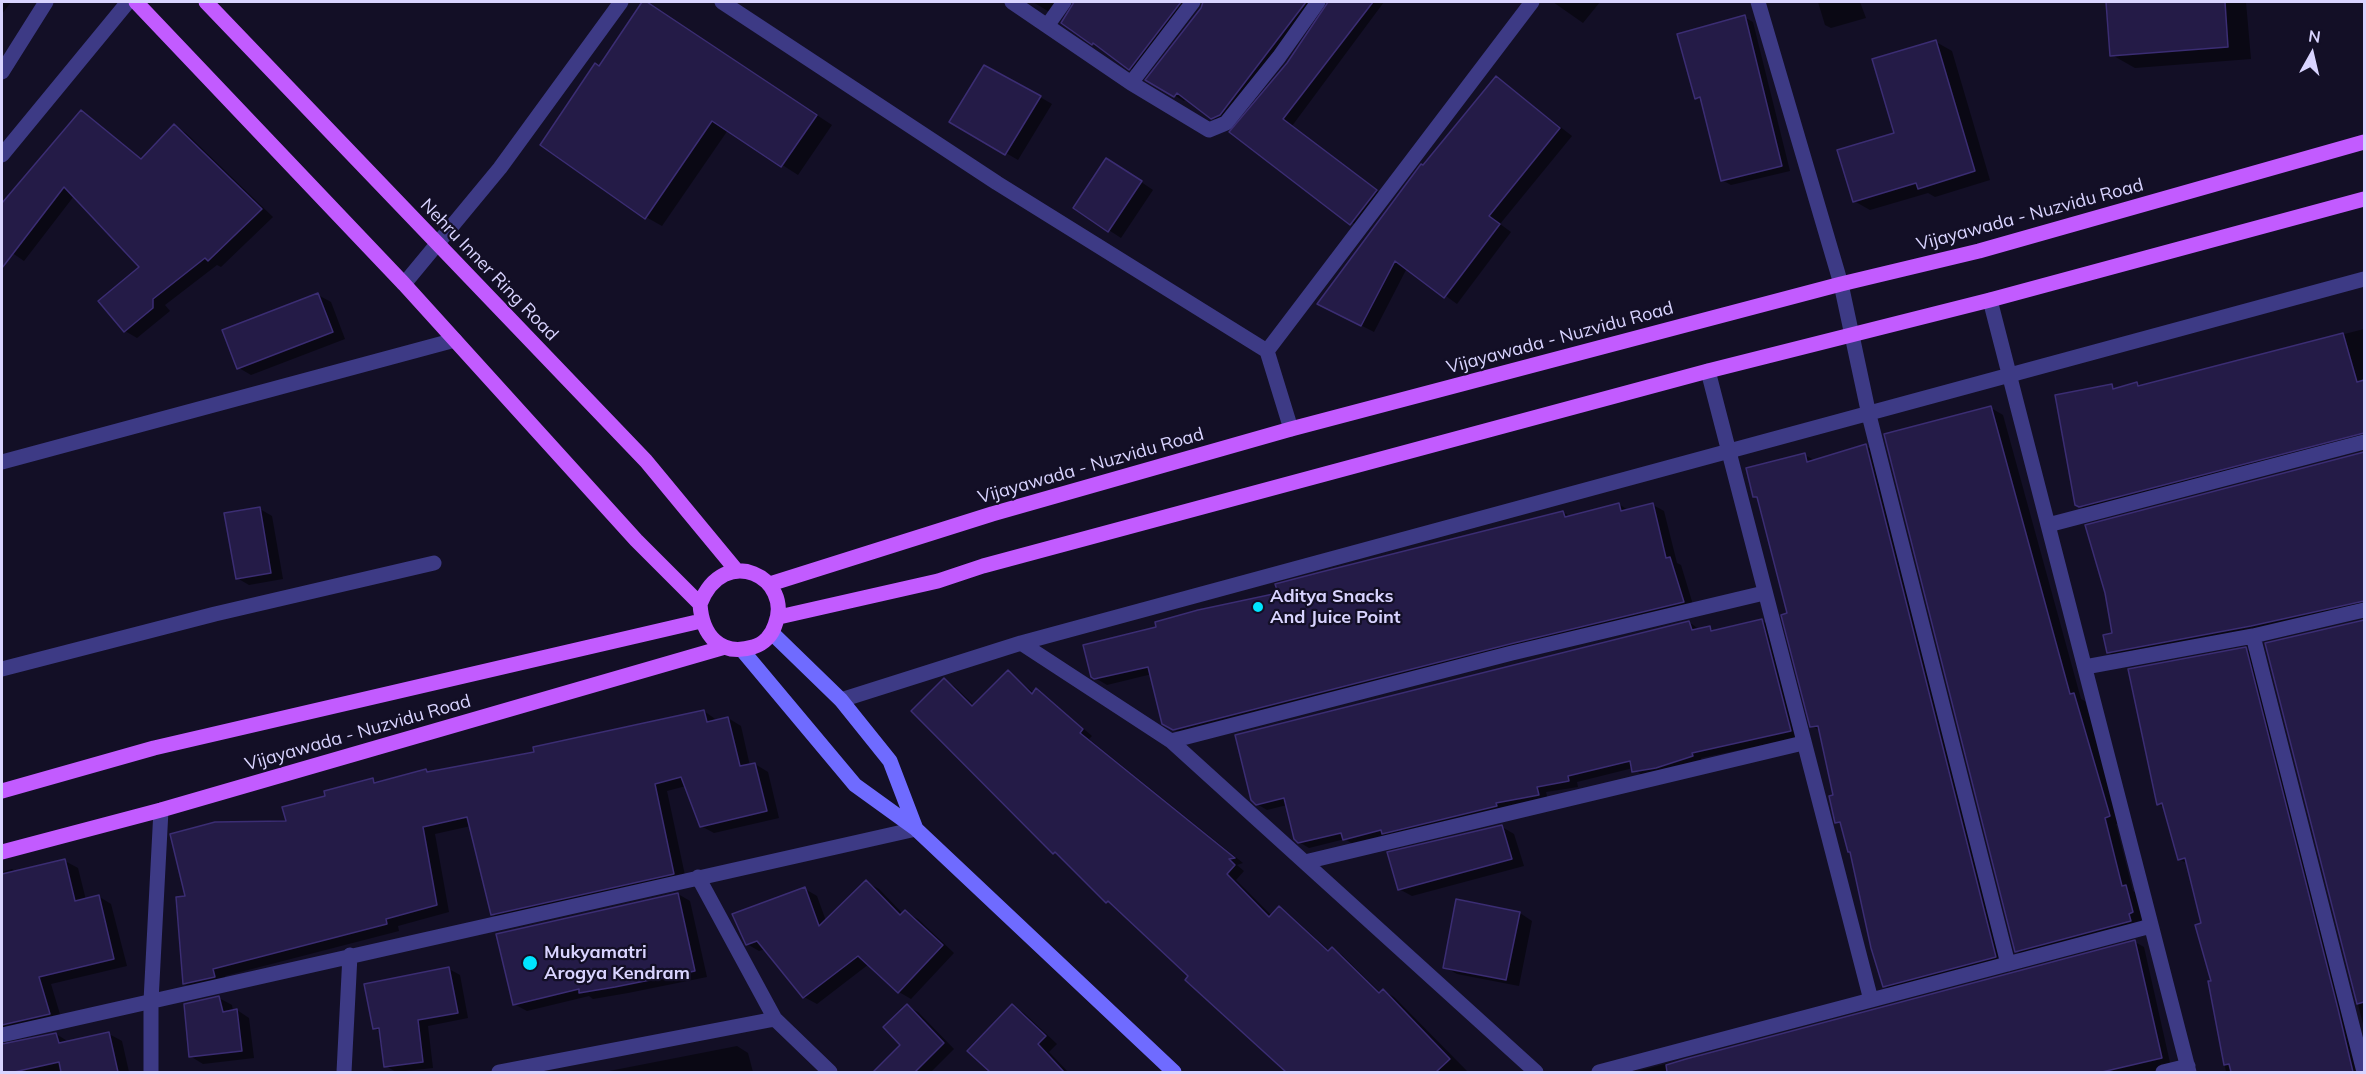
<!DOCTYPE html>
<html>
<head>
<meta charset="utf-8">
<style>
  body { margin:0 }
  #map { position:relative; width:2366px; height:1074px; overflow:hidden; background:#130f26; font-family:Mulish,sans-serif }
  canvas { display:block }
  .frame { position:absolute; inset:0; border:3px solid #d9d4ff; pointer-events:none }
  .north { position:absolute; left:2282px; top:24px; width:60px; height:60px; -webkit-text-stroke:4px #130f26; paint-order:stroke; rotate:8deg; font-size:16px; font-weight:700; line-height:24px; text-align:center; color:#d9d4ff }
  .north::after { content:''; display:block; margin:auto; width:21px; height:27px; background:#d9d4ff; clip-path:polygon(50% 0,100% 100%,50% 72%,0 100%) }
</style>
</head>
<body>
<div id="map">
<canvas width="2366" height="1074"></canvas>
<div class="frame"></div>
<div class="north">N</div>
</div>
<script>
const ctx = document.querySelector('canvas').getContext('2d');
ctx.lineJoin = 'round';
function fill(path, color) {
  ctx.fillStyle = color;
  ctx.fill(path, 'evenodd');
}
function trace(path, color, width, dash) {
  ctx.strokeStyle = color;
  ctx.lineWidth = width;
  ctx.lineCap = dash ? 'butt' : 'round';
  ctx.setLineDash(dash || []);
  ctx.stroke(path);
}
function write(font, color, halo, rows, align = 'center') {
  ctx.font = font + ' Mulish,sans-serif';
  ctx.lineWidth = 4.5;
  ctx.setLineDash([]);
  ctx.textBaseline = 'middle';
  ctx.strokeStyle = halo;
  ctx.fillStyle = color;
  for (const [text, x, y, turn = 0] of rows) {
    ctx.save();
    ctx.translate(x, y);
    ctx.rotate((+turn || 0) * Math.PI / 180);
    ctx.textAlign = isNaN(turn) ? turn : align;
    if (halo) ctx.strokeText(text, 0, 0);
    ctx.fillText(text, 0, 0);
    ctx.restore();
  }
}
fill(new Path2D(`
  M2,2h9l-9,12z
  M644,2l188,123 -34,50 -70,-45 -66,96 -16,-9 -46,-149z
  M1033,2h34l-11,14z
  M1074,2h121l-56,72 -46,-31z
  M1203,2h117l-99,121 -35,-24 -2,2 -36,-21 54,-71z
  M1328,2h56l-92,124 93,71 -24,32 -130,-97 57,-68 39,-56z
  M1553,2h47l-17,21z
  M1818,2h42l6,16 -35,10 -6,-3z
  M2108,2h138l5,57 -116,9 -23,-13z
  M1744,17l9,5 37,149 -59,14 -9,-5 -19,-79 -7,-3z
  M1936,42l16,9 38,129 -55,17 -7,-4 -58,17 -16,-9 42,-67z
  M1496,77l76,59 -72,88 11,8 -54,72 -50,-36 -33,64 -43,-22 93,-143z
  M1040,97l12,7 -34,56 -67,-39z
  M81,112l61,47 32,-33 12,7 87,84 -52,50 -4,-2 -52,40 5,6 -33,27 -12,-7 -25,-30 41,-34 -67,-71 -50,65 -22,-15v-40z
  M1119,167l34,23 -32,48 -46,-30z
  M318,295l13,7 14,37 -94,36 -12,-7z
  M2364,329v111l-276,71 -11,-7 34,-118 6,3 19,-6 6,3z
  M1991,408l12,7 78,284 4,2 37,122 -6,1 17,67 5,3 7,25 -4,1 1,8 -114,30 -12,-7z
  M1866,446l9,5 130,511 -112,29 -9,-5 -32,-133 -10,-30 -6,-3 -1,-24 -14,-65 -9,-5 -23,-112 -30,-115 -5,-3 51,-41 9,5z
  M2364,453v137l-5,2 5,16 -246,50 -10,-6 6,-18 -8,-41 -19,-67z
  M1619,504l10,7 24,-6 11,6 13,52 4,2 13,43 -509,128 -11,-7 -22,-55 -45,11 -15,-9 66,-48 405,-116 8,5z
  M260,509l12,7 11,63 -34,6 -12,-7z
  M1762,621l10,5 29,111 -100,21 1,3 -58,16 -11,-9 -56,14 1,5 -32,5 2,8 -194,45 -9,-6 -36,9 -10,-6 -12,-37 -20,5 -10,-6 432,-182 11,8 10,-2 6,4z
  M2360,622l4,3v403l-97,-384z
  M2246,649l8,5 107,418h-135l-16,-90h3l-10,-58 -15,-60 -9,-5 -14,-51 -7,-4z
  M1008,672l26,21 3,-3 9,6 46,40 -3,3 154,124 -6,2 7,6 -8,9 36,36 8,-8 9,6 41,37 2,-2 10,6 39,38 3,-2 10,6 74,75h-182l-96,-96 -126,-117 -10,-6 -141,-142 31,-31 10,6 20,19z
  M704,711l14,10 10,-3 13,8 9,40 5,-2 13,8 11,46 -65,15 -13,-7 -15,-40 -19,5 19,89 -181,41 -13,-7 -21,-88 -36,8 14,78 -51,14 1,5 -174,45 2,8 -30,7 -13,-8 3,-86 101,-75 39,-25 46,-17 6,3 47,-13 5,3 105,-19z
  M1502,827l12,7 10,32 -112,30 -13,-7z
  M65,861l13,7 8,32 12,-4 13,8 16,62 -76,18 11,37 -54,14 -3,11 51,-12 13,8 40,-8 13,7 7,31h-127v-200l10,-3 5,3z
  M866,882l13,7 24,25 2,-2 13,7 36,34 -43,46 -12,-7 -30,-28 -52,40 -13,-7 -38,-48 -7,2 -12,-7 58,-55 12,7 9,25z
  M678,894l12,7 17,76 -79,16 -35,6 -4,-3 -62,15 -13,-7z
  M1457,901l63,12 12,8 -13,65 -62,-12 -12,-7z
  M2135,942l9,5 27,120 -7,5h-530z
  M449,969l11,6 8,43 -40,8 5,42 -37,4 -10,-6 -5,-34 -7,-4z
  M219,998l13,7 1,6 4,-1 12,8 5,40 -51,6 -13,-8z
  M907,1006l11,6 36,37 -23,23h-56l27,-27z
  M1012,1006l12,7 33,31 -8,8 19,20h-76l-23,-21z
  M737,1046l11,7 5,19h-149z`), '#0007');
const building = new Path2D(`
  M642,2h5l170,113 -36,52 -69,-46 -67,98 -105,-74 55,-82 4,3z
  M1074,2h107l-52,68 -36,-27 -1,2 -31,-22z
  M1203,2h103l-86,113 -9,4 -34,-26 -3,4 -29,-17 56,-72z
  M1328,2h45l-90,117 94,71 -27,35 -121,-93 58,-69z
  M2106,2h119l3,45 -118,9z
  M1745,15l37,151 -61,15 -21,-84 -5,2 -18,-65z
  M1936,40l39,131 -57,18 -2,-6 -63,19 -16,-52 57,-17 -22,-74z
  M984,65l57,31 -36,59 -56,-33z
  M1496,76l64,52 -71,88 11,8 -56,74 -49,-37 -34,65 -44,-22 104,-140 2,1z
  M81,110l60,49 33,-35 88,85 -54,52 -3,-3 -52,41v9l-29,24 -26,-31 41,-34 -75,-80 -62,81v-65z
  M1106,158l36,23 -34,51 -35,-24z
  M318,293l15,39 -96,37 -15,-39z
  M2343,333l14,49 7,-2v53l-285,74 -4,-2 -20,-110 57,-11 1,5 24,-7 1,4z
  M1991,406l79,288 4,-1 36,123 -5,2 17,68 4,-1 7,27 -4,2 2,7 -116,31 -131,-518z
  M1866,444l130,513 -113,30 -12,-39 -21,-96h-2l-8,-30 -5,1 -6,-27 4,-1 -15,-69 -8,1 -29,-112 6,-2 -30,-116h-4l-7,-29 59,-15 2,9z
  M2364,452v149l-113,25 -144,27 -4,-18 9,-2 -7,-40 -20,-68z
  M1619,503l2,8 32,-8 13,55 4,-1 14,45 -174,42 -337,86 -11,-6 -14,-57 -54,12 -3,-2 -8,-32 73,-18 -1,-5 43,-12 80,-17 -3,-9 46,-12 242,-61 2,6z
  M260,507l11,66 -35,6 -12,-66z
  M1762,619l29,112 -99,22 1,3 -37,12 -24,4 -2,-11 -62,15 1,5 -32,6 2,8 -43,8 1,3 -115,28 -1,-4 -38,10 -2,-7 -43,10 -4,-4 -10,-41 -28,7 -5,-5 -16,-65 454,-114 3,9 18,-4 1,5z
  M2364,620v382l-7,2 -92,-361z
  M2246,647l92,362 15,63h-122l-2,-8 -5,1 -16,-84h3l-16,-56 6,-2 -16,-65 -7,2 -16,-57 -5,2 -29,-136z
  M1008,670l24,24 4,-6 47,41 -3,4 155,125 -6,1 6,6 -8,9 42,43 10,-11 49,45 4,-4 47,46 4,-4 67,70 -14,13h-150l-101,-92 3,-4 -80,-75 -2,2 -51,-51 -2,2 -142,-143 33,-33 28,28z
  M704,710l3,12 21,-5 12,49 15,-3 12,48 -67,16 -19,-50 -26,7 19,90 -183,41 -24,-98 -44,10 14,78 -51,14 1,5 -174,45 2,8 -32,7 -7,-87 9,-1 -15,-62 45,-12 71,-1 -4,-14 43,-11 -1,-5 49,-13 1,5 52,-14 1,3 107,-20 -1,-5z
  M1502,825l10,34 -114,31 -11,-38z
  M65,859l10,42 24,-6 15,64 -75,18 11,37 -48,11v-151z
  M866,880l34,35 5,-5 38,35 -45,48 -40,-37 -55,42 -46,-57 -11,4 -14,-31 73,-27 14,39z
  M678,893l17,78 -80,16 -36,6v-4l-66,16 -17,-71z
  M1456,899l64,13 -14,68 -63,-12z
  M2135,940l27,118 -60,14h-435l-1,-7 20,-6z
  M449,967l9,46 -40,7 5,42 -39,5 -5,-39 -6,1 -9,-45z
  M219,996l4,16 14,-3 5,42 -53,6 -5,-53z
  M907,1004l37,39 -29,29h-42l27,-27 -17,-18z
  M1012,1004l34,32 -8,8 26,28h-74l-23,-21z
  M109,1032l9,40h-57l-2,-10 -45,10h-12v-28l54,-11 3,10z`);
fill(building, '#241b47');
trace(building, '#3b2d73', 1.5);
trace(new Path2D(`
  M722,2l275,181 270,168 24,78
  M1012,2l119,81 78,47 17,-7 53,-66 39,-55
  M1758,2l83,282 28,131 139,549
  M1047,26l17,-24
  M2,72l44,-70
  M1131,83l62,-81
  M2,155l126,-153
  M404,284l96,-116 121,-166
  M1990,300l199,772
  M1267,351l265,-349
  M1708,371l163,629
  M2,462l453,-122
  M2048,525l316,-83
  M2253,636l111,436
  M1021,643l150,98 365,331
  M2085,667l168,-31 111,-26
  M2,669l213,-55 219,-51
  M841,700l180,-57 1343,-364
  M1171,741l341,-88 252,-60
  M1305,862l498,-119
  M698,877l77,142 55,53
  M2,1035l914,-206
  M151,1072v-71l10,-191
  M344,1072l6,-117
  M499,1072l276,-53
  M1599,1072l552,-146
  M2163,1072l25,-6`), '#3d3a85', 15);
trace(new Path2D(`
  M772,633l69,67 49,61 26,68
  M742,650l113,135 61,44 258,243`), '#6f6bff', 15);
trace(new Path2D(`
  M136,2l268,282 232,256 64,64c2,31 20,53 53,43 11,-3 19,-12 22,-22 19,-47 -51,-83 -75,-21
  M206,2l440,459 91,110
  M770,584l222,-70 299,-85 550,-145 138,-33 385,-109
  M779,617l159,-36 45,-15 725,-195 282,-71 374,-101
  M2,791l152,-43 547,-127
  M2,852l159,-42 564,-163`), '#c25bff', 15);
for (const [x, y, r, color] of [
  [1258,607,6,"#00e5ff"],
  [530,963,8,"#00e5ff"]
]) {
  const dot = new Path2D();
  dot.arc(x, y, r, 0, 2 * Math.PI);
  ctx.fillStyle = color;
  ctx.fill(dot);
  trace(dot, '#130f26', 2);
}
write('18px', '#d9d4ff', '#130f26', [
  ["Vijayawada - Nuzvidu Road",2030,215,-15],
  ["Nehru Inner Ring Road",489,270,46],
  ["Vijayawada - Nuzvidu Road",1560,338,-15],
  ["Vijayawada - Nuzvidu Road",1091,466,-16],
  ["Vijayawada - Nuzvidu Road",358,733,-16]
]);
write('bold 18px', '#d9d4ff', '#130f26', [
  ["Aditya Snacks",1270,597],
  ["And Juice Point",1270,618],
  ["Mukyamatri",544,953],
  ["Arogya Kendram",544,974]
], 'left');
</script>
</body>
</html>
